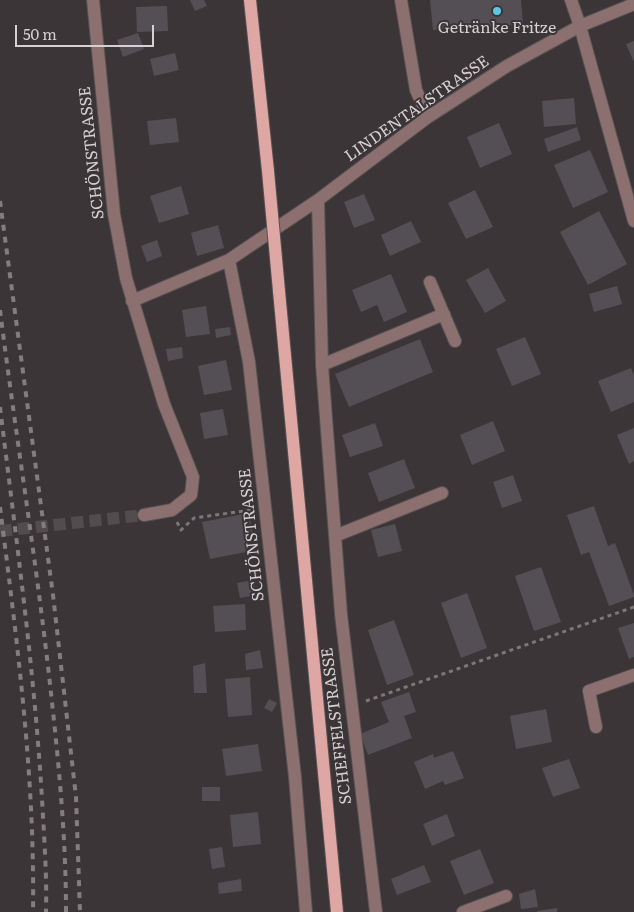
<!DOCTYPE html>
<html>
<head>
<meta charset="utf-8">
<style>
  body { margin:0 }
  #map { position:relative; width:634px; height:912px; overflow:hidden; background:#3c3537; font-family:Literata,serif }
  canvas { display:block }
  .scale { position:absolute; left:15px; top:25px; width:139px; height:22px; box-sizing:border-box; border:2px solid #d5d1d2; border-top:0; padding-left:6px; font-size:15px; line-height:18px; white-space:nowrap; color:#d5d1d2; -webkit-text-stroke:4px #3c3537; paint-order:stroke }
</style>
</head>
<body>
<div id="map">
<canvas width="634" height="912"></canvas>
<div class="scale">50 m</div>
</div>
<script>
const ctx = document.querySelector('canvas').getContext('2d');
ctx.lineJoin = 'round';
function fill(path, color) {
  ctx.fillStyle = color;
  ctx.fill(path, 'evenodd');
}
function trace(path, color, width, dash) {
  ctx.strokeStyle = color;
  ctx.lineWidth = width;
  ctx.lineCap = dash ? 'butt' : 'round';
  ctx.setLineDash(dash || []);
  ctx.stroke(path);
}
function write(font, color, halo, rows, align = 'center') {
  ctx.font = font + ' Literata,serif';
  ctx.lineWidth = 4;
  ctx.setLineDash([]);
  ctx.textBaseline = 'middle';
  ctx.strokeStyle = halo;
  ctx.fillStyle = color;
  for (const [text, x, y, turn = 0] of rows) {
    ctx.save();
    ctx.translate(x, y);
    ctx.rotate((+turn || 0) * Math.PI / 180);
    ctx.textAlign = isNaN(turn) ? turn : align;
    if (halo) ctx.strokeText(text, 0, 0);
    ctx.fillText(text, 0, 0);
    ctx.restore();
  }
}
fill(new Path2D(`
  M190,0h14l3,6 -12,5z
  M430,0h91l2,24 -90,6z
  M167,6l1,25 -31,1 -1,-25z
  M138,33l6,16 -21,8 -6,-17z
  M634,41v21l-8,-18z
  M175,53l4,17 -25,6 -4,-17z
  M574,98l2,26 -32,3 -2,-26z
  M176,118l3,24 -29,3 -3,-24z
  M499,123l13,31 -32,14 -13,-31z
  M577,127l4,13 -33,12 -4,-13z
  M590,150l18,42 -35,16 -19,-43z
  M181,186l8,28 -30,9 -9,-27z
  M475,190l18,37 -27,12 -18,-36z
  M364,194l11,26 -21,8 -10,-26z
  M599,211l28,53 -39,21 -28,-53z
  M411,221l10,21 -31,14 -9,-21z
  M218,225l6,23 -27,8 -6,-23z
  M157,240l5,16 -15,6 -6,-16z
  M488,268l18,33 -21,12 -19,-33z
  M391,274l16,38 -23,10 -7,-17 -16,7 -9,-22z
  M617,286l5,18 -28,8 -5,-18z
  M206,306l4,28 -24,3 -4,-27z
  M230,327l1,8 -15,3 -1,-9z
  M525,337l16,37 -29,12 -16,-37z
  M420,339l13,33 -84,35 -14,-33z
  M182,347l1,11 -15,3 -2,-12z
  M226,360l6,30 -28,5 -6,-29z
  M631,368l3,7v27l-23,10 -13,-31z
  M223,409l5,26 -24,4 -4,-26z
  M493,421l12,30 -33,14 -12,-30z
  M375,423l8,23 -33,11 -8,-22z
  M634,428v33l-5,3 -12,-29z
  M404,459l11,29 -36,14 -11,-29z
  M513,475l9,26 -20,7 -9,-26z
  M594,506l14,40 7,-3 19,52v2l-25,9 -20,-54 -8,3 -14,-40z
  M249,513l7,37 -46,9 -8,-37z
  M395,524l7,27 -24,6 -7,-27z
  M541,567l20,55 -27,9 -19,-55z
  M253,580l3,15 -16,3 -3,-15z
  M467,593l20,55 -26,10 -20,-55z
  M245,604l1,26 -31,2 -2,-26z
  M394,620l20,55 -27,10 -19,-55z
  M634,623v34l-5,2 -11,-31z
  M260,650l3,18 -17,2 -1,-16z
  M205,663l2,30h-13l-1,-27z
  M250,677l2,38 -24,2 -3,-38z
  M409,692l7,20 -12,4 8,22 -44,17 -8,-21 29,-12 -8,-20z
  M269,699l8,4 -5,9 -8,-4z
  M546,709l6,33 -36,7 -6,-33z
  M258,744l4,27 -36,5 -4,-27z
  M453,751l11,27 -19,7 -2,-4 -18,8 -11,-27 19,-8 1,4z
  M569,759l11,29 -27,9 -11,-29z
  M202,787h18v14h-18z
  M258,812l3,32 -28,3 -3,-32z
  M447,814l8,22 -23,10 -9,-22z
  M222,847l3,20 -13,2 -3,-20z
  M480,849l14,34 -30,12 -14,-34z
  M424,865l7,17 -34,13 -6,-16z
  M241,879l1,12 -23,3 -1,-11z
  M535,889l3,18 -17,2 -2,-15z
  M557,908v4h-20v-1z`), '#544f54');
trace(new Path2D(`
  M0,531l144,-16`), '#534c4e', 12, [12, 6]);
const minor = new Path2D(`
  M93,0l21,214 12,64 38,126 29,73 -2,18 -19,15 -28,5
  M401,0l15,90 12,27
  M571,0l9,26 54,195
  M318,200l4,165 19,249 35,298
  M229,260l20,102 46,415 11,135
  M430,282l25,59
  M132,301l97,-41 89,-60 110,-83 79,-51 73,-40 54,-22
  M322,365l122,-51
  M335,536l107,-43
  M596,727l-7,-36 45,-16
  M463,912l43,-16`);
const major = new Path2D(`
  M250,0l18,171
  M279,291l58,621`);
trace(minor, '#585153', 14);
trace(major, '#585153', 14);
trace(new Path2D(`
  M177,522l4,8 13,-12 57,-8
  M366,701l268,-94`), '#7d7779', 3, [4, 4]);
trace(minor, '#8c706f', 12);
trace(major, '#dfa7a4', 12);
trace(new Path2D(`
  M0,201l53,394 23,202 4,115
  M0,310c16,127 37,255 51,383 8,73 15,146 15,219
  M0,407c16,131 34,260 42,392 2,37 5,75 4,113
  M0,507c17,134 35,269 33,405`), '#837d7f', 4, [6, 6]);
const majorBridge = new Path2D(`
  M268,171l11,120`);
trace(majorBridge, '#585153', 14, []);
trace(majorBridge, '#dfa7a4', 12);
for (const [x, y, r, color] of [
  [497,11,5,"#5ac8e5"]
]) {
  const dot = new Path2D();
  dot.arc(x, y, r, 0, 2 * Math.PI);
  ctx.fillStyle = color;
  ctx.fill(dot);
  trace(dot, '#3c3537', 2);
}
write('16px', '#d5d1d2', '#3c3537', [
  ["Getränke Fritze",497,28]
]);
write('16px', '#d5d1d2', '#3c3537', [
  ["LINDENTALSTRASSE",417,109,-35],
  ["SCHÖNSTRASSE",92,153,-96],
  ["SCHÖNSTRASSE",252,535,-96],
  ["SCHEFFELSTRASSE",337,726,-97]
]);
</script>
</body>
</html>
